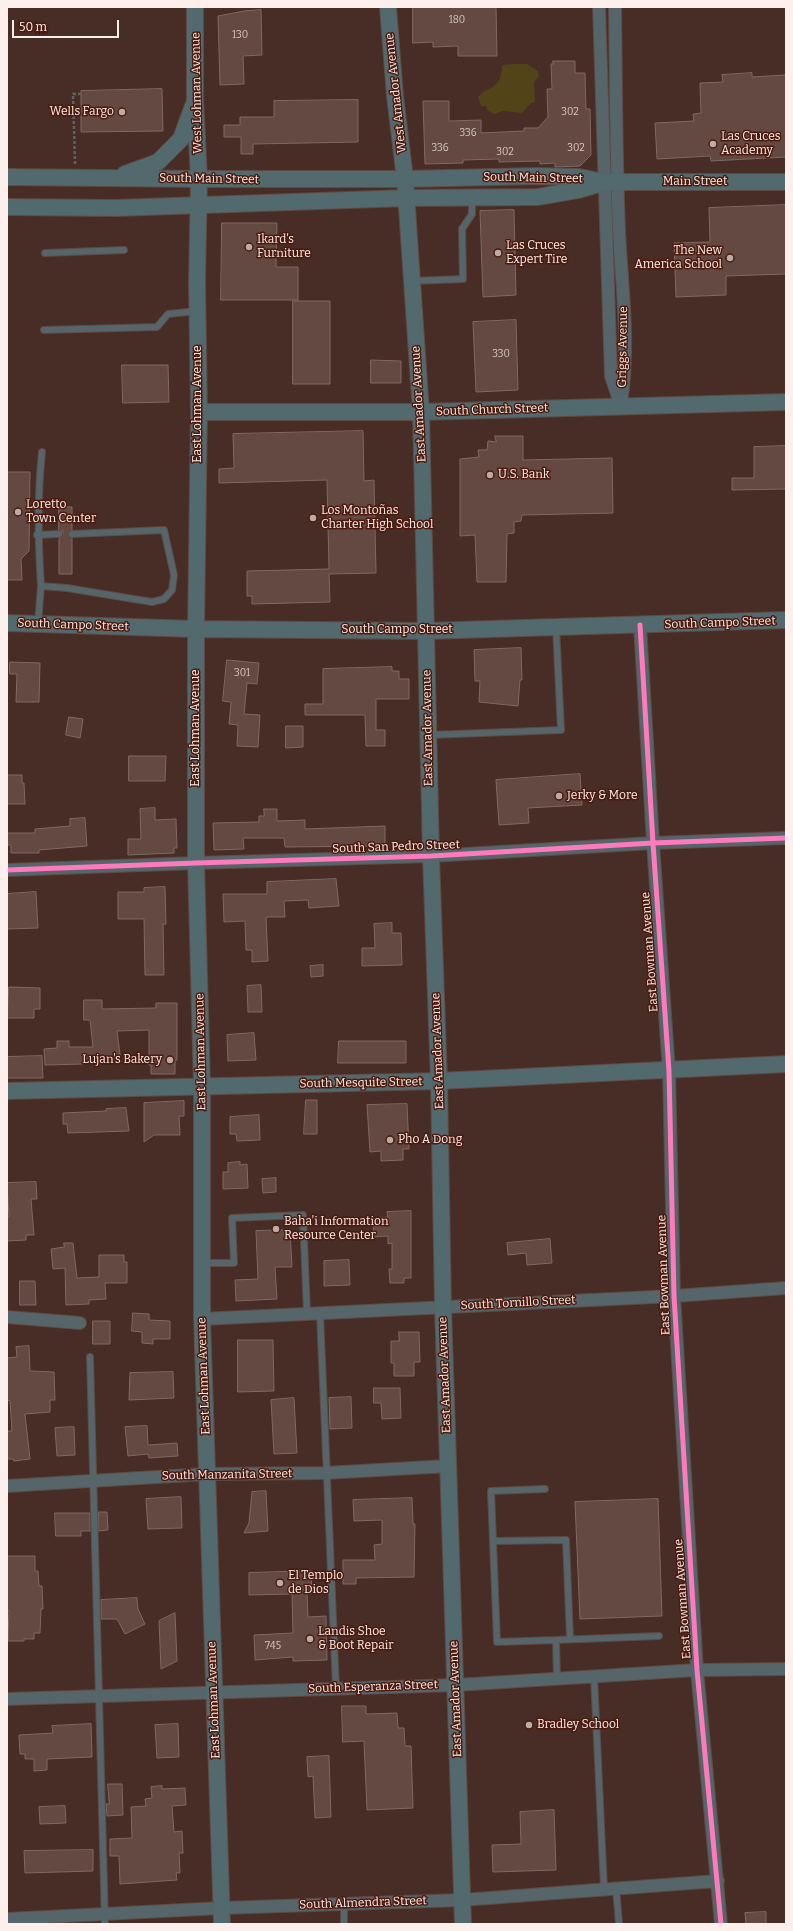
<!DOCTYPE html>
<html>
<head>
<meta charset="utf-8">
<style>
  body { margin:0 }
  #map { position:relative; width:793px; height:1931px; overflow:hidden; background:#482c26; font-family:Bitter,serif }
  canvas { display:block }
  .frame { position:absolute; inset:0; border:8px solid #fdefeb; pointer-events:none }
  .scale { position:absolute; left:12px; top:20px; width:107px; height:18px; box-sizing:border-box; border:2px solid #fdefeb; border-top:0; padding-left:5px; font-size:12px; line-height:14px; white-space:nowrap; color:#fdefeb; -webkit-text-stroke:3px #4b190d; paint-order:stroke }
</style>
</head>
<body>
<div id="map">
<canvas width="793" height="1931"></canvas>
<div class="frame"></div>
<div class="scale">50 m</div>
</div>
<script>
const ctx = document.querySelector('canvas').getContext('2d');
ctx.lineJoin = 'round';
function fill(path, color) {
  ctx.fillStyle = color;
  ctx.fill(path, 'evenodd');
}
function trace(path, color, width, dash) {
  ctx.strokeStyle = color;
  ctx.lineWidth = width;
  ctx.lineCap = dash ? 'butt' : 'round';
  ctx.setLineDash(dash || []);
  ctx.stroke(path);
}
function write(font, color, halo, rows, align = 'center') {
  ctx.font = font + ' Bitter,serif';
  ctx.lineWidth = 3;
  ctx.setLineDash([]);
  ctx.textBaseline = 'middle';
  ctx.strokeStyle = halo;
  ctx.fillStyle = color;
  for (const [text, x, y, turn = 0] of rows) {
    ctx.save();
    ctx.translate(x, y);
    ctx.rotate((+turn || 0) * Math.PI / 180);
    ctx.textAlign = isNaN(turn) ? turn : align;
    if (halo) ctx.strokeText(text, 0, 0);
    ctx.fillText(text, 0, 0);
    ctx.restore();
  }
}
fill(new Path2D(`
  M516,64h11l11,7 1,5 -5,6 1,20 -5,2 -8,9 -19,-2 -8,3 -7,-3 -2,-5h-5l-3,-9c3,-2 4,-5 7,-6 12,-5 17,-12 17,-26z`), '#524318');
const building = new Path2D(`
  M413,7h83l1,49h-39v-10l-25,1v-5l-20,1z
  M261,10l1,45 -19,1 1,28 -24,1 -2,-69 26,-5z
  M553,61h22v12h10l1,36h4l1,46 -11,11 -25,1v-4l-15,1v-3l-41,1v-3l-36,1v3l-38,1 -2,-63h26v20l32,-1v13l43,-2v-3h14l10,-11 -1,-28h5l-1,-25h2z
  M752,73v4l34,-2v82l-75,4 -1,-5 -53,3 -2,-36 39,-2 -1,-7 8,-1 -1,-30 23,-1 -1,-7z
  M162,89l1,42 -82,1v-41z
  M358,100v42l-105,2v10h-12v-17h-17v-12h16v-8h34v-16z
  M786,205v69l-60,2v19l-50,2 -2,-54 36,-1 -1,-34z
  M514,210l2,85 -33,2 -3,-86z
  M222,223h55l-1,44h22v33h-77z
  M293,301h37v83h-37z
  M516,320l2,70 -42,2 -3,-70z
  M371,360l30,1v22h-30z
  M122,365h46l1,37 -46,1z
  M363,431l1,50 10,-1 2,93 -47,1 1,28 -78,2v-8h-5v-25l82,-2 -2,-89 -108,3v-14l15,-1 -1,-34z
  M495,436h28v24l89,-2 1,55 -91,2 -1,6 -7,1v11l-7,1 -1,48h-29l-2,-47 -15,1v-77l19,-2 -1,-7h9l1,-9 8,1z
  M786,446v43l-54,1v-12h22v-31z
  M7,472h23l-1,79 -8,8 1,21h-15z
  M59,507h13v23l-4,4 4,4v36h-13v-35l4,-5v-3l-4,-1z
  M521,648l1,32h-2l-2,26 -39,-4 1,-21h-5l-1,-31z
  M227,660l32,3 -2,21 -10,-1 -3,31 16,1 -2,32 -21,-1 1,-21 -9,-1 2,-22 -8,-1z
  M10,662l30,1 -1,39h-23l1,-28h-7z
  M392,667v4h7v8h10v20h-33v31h9v16h-19l-1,-31h-60v-11h18v-35z
  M69,717l14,2 -3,19 -14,-3z
  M286,726h17v21l-17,1z
  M129,756h37l-1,25h-36z
  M580,774l2,31 -54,3 1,15 -30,2 -3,-45z
  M7,775h15v8h2l1,21h-18z
  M155,808v12l21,-1 1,29h-3v5l-46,2v-16h13l-1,-30z
  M264,809h13v12l28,-1v9l80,-3v20l-100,1 -1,-9h-41l1,11 -30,1 -1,-27 46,-1v-6h5z
  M85,818l2,28 -48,4v3h-28v-8h-4v-12h28v-4l35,-3v-7z
  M336,879l3,27 -30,2 -1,-8 -24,1 1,16h-19l2,44 -16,1v-12h-6l-1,-29 -21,1 -1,-28h44v-12z
  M165,887l1,37h-3l1,51h-19l-1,-56h-26v-27h26v-4z
  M36,892l2,36 -31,1v-35z
  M392,923v10h9l1,32 -40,1v-18h13l-1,-24z
  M323,965v11l-12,1 -1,-11z
  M261,985l1,27h-14l-1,-26z
  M9,987l31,1v21h-6v9h-26z
  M84,1000h18v9l54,-1v-5h21v57h-2v14h-24v-9h-2v-35l-32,1 4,31 -11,1v-4l-27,3v2l-38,1 -1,-16 13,-1v-7h12v6h24l-3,-27h-6z
  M254,1033l2,27 -28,1 -1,-26z
  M339,1041h67v22h-68z
  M42,1056l1,22h-36v-21z
  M306,1100h11v34h-13z
  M184,1101v15h-5l1,19h-26l-10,7v-39z
  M407,1104l2,45h-6v11l-22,1v-10l-11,1 -3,-47z
  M126,1108l3,23 -61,2 -1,-9h-4v-11l43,-2v-2z
  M259,1115l1,25 -23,1 -1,-7h-6v-17z
  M240,1162v3l7,-1 1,24 -25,1v-17h5v-9z
  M276,1178v14l-13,1 -1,-14z
  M36,1182l1,17h-6l3,36h-8v5l-19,1v-24h2l-2,-34z
  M411,1211v67h-7v5h-14l-1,-14h3v-26l-4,1v-8l-14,1 -1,-18 15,-2 -1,-5z
  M290,1230l2,37h-17l2,32 -41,2 -1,-21 23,-1 -2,-48z
  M550,1239l2,24 -25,2 -1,-12 -18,2 -1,-12z
  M64,1243h9l4,35 22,-1v-22h25v7h3v21h-22l1,16 -17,1v4l-23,1 -1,-37 -12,1 -2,-20 13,-2z
  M349,1260l1,25 -26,1v-25z
  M20,1281h15l1,24h-16z
  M133,1313l16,1v6l21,1v18h-17v5l-11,-1v-11l-10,-1z
  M93,1321h17v23h-17z
  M399,1332h20l1,30h-6v14h-20v-13h-3v-22h8z
  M238,1340h35l1,51 -36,1z
  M29,1346l1,25 24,1 1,28h-5v12l-25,2 5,45 -16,2 -1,-2h-6v-28h5l-2,-31 -3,1v-43l10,-1 -1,-10z
  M173,1372l1,26 -45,2 1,-27z
  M374,1388h26l1,30 -19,1 -1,-16h-7z
  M351,1397l1,31 -22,1 -1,-31z
  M294,1398l3,55 -23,1 -3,-54z
  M147,1426l1,19 29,-2 1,13 -29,2 -1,-4 -20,2 -3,-29z
  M74,1427l1,28 -18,1 -2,-28z
  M266,1491l2,40 -24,2 5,-10 3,-31z
  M181,1497l1,31 -34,1 -2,-30z
  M412,1498l1,26h2l-1,53 -58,1v6h-13v-24h32l-1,-15 8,-1v-24l-28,1 -1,-21z
  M658,1499l4,117 -82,3 -5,-117z
  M99,1512h8l1,18 -9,1z
  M55,1513h35v18h-9v5h-25z
  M7,1556h28v15h3l1,15h3l1,23h-2l-1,24h-6v6h-10v2h-16l1,-31h-2z
  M311,1571l1,22h-5l1,24 18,-1 1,44 -34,1v-4l-38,3 -1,-25 39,-2 -1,-39 -43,1v-22z
  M137,1598l1,11 7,15 -20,10 -8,-15h-16v-19z
  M175,1613l2,48 -16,8 -2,-48z
  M342,1706h24v8l31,-1 1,15h6l1,18h6l2,62 -46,2 -3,-69 -21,1z
  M91,1724l1,33 -45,2v11l-13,1v-12h-9v-5h-5l-1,-19 34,-2 -1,-7z
  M178,1724l1,33 -22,1 -2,-33z
  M329,1756l2,61 -16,1 -2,-42 -5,1 -1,-20z
  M108,1784h14l1,31 -16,1 -1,-12h3z
  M162,1786v3l23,-1 1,17 -14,1 2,26 8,-1 1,22h-4l1,20h-4l1,7 -57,4 -1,-28h-9v-17l22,-1 -1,-31 15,-1 -1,-7 7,-1 -1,-11z
  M65,1806l1,17 -26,1 -1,-17z
  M554,1810l2,60 -63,2 -1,-27 29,-1 -1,-32z
  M93,1850v21l-68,2 -1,-22z
  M766,1912v12h-20l-1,-11z`);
fill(building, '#644942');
trace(building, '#816862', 1);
const lane = new Path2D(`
  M45,253l79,-3
  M412,281l51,-2 -1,-50 10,-15v-15
  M44,330l113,-3 11,-13 29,-3
  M37,535l22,-1
  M41,586c-3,-46 -4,-88 1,-134
  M38,624l3,-38 26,2 85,14 12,-3 8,-9 2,-15 -10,-45 -92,4
  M429,735l132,-5 -5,-103
  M204,1263h30l-2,-45 71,-3 4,99
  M320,1314l16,374
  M90,1357l15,567
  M493,1541l-2,-50 54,-2
  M556,1640l-59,2 -4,-101 73,-1 4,99
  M594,1676l10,213
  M557,1679l-1,-39 103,-4
  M616,1888l3,36
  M344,1904v20`);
const street = new Path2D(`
  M599,7l12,369 10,30
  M615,7c1,75 1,149 4,224 3,58 11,115 2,172
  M640,625l13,218 16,228 5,225 23,374 24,254
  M7,870l189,-7 235,-7 222,-13 133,-5
  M7,1317l73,6
  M202,1319l472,-23 112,-8
  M7,1486l200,-12 118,-1 123,-7
  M7,1699l449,-14 241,-15 89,-1
  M7,1919l215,-11 240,-8 256,-19`);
const secondary = new Path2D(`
  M195,7v92l4,80 -2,103 2,130 -3,217v234l6,224v232l20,605
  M388,7l7,89 10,83 16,233 10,444 8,225 4,226 20,617
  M125,174l33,-12 23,-23 12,-33
  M7,177l192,2h206l132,-3 42,1 25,5h182
  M7,207l109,1 291,-10 131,-1 40,-7 24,-7
  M199,412h222l365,-10
  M7,623l189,6 230,2 360,-11
  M7,1091l432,-10 347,-17`);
trace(lane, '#5f4944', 8);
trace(street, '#5f4944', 14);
trace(secondary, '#5f4944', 18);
trace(new Path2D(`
  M75,164l-2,-70h8`), '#5f6363', 2.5, [3, 2]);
trace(lane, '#566569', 6);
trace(street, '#566569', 12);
trace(secondary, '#52696e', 16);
trace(new Path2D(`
  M640,625l13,218 16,228 5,225 23,374 24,254
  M7,870l189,-7 235,-7 222,-13 133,-5`), '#fd7abc', 5);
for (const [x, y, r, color] of [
  [122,112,4,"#beaba6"],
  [713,144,4,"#beaba6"],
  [249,247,4,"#beaba6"],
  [498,253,4,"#beaba6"],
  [730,258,4,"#beaba6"],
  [490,475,4,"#beaba6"],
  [18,512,4,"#beaba6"],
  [313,518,4,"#beaba6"],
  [559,796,4,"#beaba6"],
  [170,1060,4,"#beaba6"],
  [390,1140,4,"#beaba6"],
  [276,1229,4,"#beaba6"],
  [280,1583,4,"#beaba6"],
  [310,1639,4,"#beaba6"],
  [529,1725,4,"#beaba6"]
]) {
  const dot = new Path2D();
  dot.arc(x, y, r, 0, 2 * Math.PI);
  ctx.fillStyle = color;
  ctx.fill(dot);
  trace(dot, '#4b190d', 1.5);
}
write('10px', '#d7c6c1', null, [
  ["180",457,20],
  ["130",240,35],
  ["302",570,112],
  ["336",468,133],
  ["336",440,148],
  ["302",576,148],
  ["302",505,152],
  ["330",501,354],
  ["301",242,673],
  ["745",273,1646]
]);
write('12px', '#fdefeb', '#4b190d', [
  ["West Lohman Avenue",197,93,-91],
  ["West Amador Avenue",396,93,-96],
  ["South Main Street",533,178,1],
  ["South Main Street",209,179,1],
  ["Main Street",695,182],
  ["Griggs Avenue",623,347,-89],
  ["East Lohman Avenue",198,404,-90],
  ["East Amador Avenue",419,404,-93],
  ["South Church Street",492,410,-2],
  ["South Campo Street",720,623,-2],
  ["South Campo Street",73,625,2],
  ["South Campo Street",397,630],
  ["East Lohman Avenue",196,728,-90],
  ["East Amador Avenue",428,728,-91],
  ["South San Pedro Street",396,847,-2],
  ["East Bowman Avenue",650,952,-94],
  ["East Amador Avenue",438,1051,-92],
  ["East Lohman Avenue",201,1052,-91],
  ["South Mesquite Street",361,1083,-1],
  ["East Bowman Avenue",664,1275,-92],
  ["South Tornillo Street",518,1303,-3],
  ["East Amador Avenue",445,1375,-92],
  ["East Lohman Avenue",204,1376,-92],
  ["South Manzanita Street",227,1475,-1],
  ["East Bowman Avenue",683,1599,-94],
  ["South Esperanza Street",373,1687,-2],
  ["East Amador Avenue",456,1699,-92],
  ["East Lohman Avenue",214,1700,-92],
  ["South Almendra Street",363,1903,-2]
]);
write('12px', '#fdefeb', '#4b190d', [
  ["Wells Fargo",114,112,"right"],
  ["Las Cruces",721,137],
  ["Academy",721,151],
  ["Ikard's",257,240],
  ["Furniture",257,254],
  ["Las Cruces",506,246],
  ["Expert Tire",506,260],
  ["The New",722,251,"right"],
  ["America School",722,265,"right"],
  ["U.S. Bank",498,475],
  ["Loretto",26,505],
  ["Town Center",26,519],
  ["Los Montoñas",321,511],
  ["Charter High School",321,525],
  ["Jerky & More",567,796],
  ["Lujan's Bakery",162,1060,"right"],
  ["Pho A Dong",398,1140],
  ["Baha'i Information",284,1222],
  ["Resource Center",284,1236],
  ["El Templo",288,1576],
  ["de Dios",288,1590],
  ["Landis Shoe",318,1632],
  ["& Boot Repair",318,1646],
  ["Bradley School",537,1725]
], 'left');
</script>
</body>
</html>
